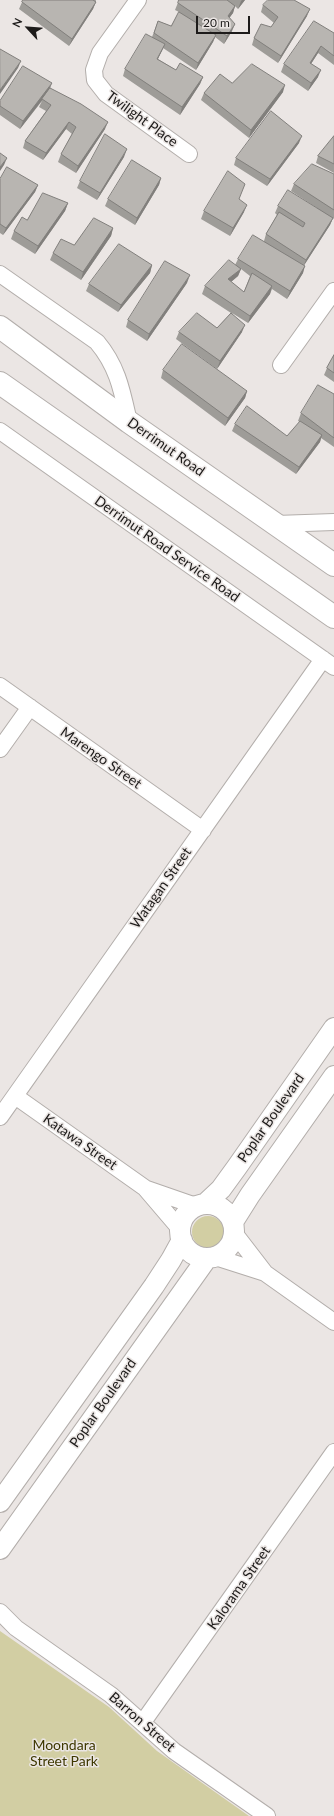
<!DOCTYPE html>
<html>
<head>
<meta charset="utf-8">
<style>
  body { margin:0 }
  #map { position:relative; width:334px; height:1816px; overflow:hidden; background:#ebe6e4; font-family:Lato,sans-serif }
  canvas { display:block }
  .north { position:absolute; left:8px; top:8px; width:40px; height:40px; -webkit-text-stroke:3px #ebe6e4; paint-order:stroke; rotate:296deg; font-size:11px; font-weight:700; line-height:16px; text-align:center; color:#1d1b1a }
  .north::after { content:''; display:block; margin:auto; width:14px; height:18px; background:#1d1b1a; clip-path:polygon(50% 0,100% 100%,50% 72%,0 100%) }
  .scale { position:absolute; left:196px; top:16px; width:54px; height:18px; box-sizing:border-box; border:2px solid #1d1b1a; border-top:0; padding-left:5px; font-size:12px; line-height:14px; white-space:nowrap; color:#1d1b1a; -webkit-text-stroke:3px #ebe6e4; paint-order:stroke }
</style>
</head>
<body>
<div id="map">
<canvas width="334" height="1816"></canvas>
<div class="north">N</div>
<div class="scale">20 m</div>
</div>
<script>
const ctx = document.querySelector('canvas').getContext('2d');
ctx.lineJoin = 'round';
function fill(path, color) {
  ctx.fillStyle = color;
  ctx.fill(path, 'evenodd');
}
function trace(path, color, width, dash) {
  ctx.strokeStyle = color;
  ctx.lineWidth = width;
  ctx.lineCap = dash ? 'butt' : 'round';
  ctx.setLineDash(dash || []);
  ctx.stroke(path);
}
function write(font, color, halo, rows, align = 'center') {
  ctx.font = font + ' Lato,sans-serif';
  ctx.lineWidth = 3;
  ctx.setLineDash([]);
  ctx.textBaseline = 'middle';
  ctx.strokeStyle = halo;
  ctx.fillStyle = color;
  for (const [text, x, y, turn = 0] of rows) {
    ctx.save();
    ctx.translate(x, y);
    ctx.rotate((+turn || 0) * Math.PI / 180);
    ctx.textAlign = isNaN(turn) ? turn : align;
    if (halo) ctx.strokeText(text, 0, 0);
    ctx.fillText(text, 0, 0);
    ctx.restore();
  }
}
fill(new Path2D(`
  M192 1232a16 16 0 1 1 32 0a16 16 0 1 1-32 0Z
  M0,1631l109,76 48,44 92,65h-249z`), '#d2cea3');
const minor = new Path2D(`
  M138,0l-38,53 -6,17 1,10 11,14 83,60
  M0,274l97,68c21,25 25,49 32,80
  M281,365l53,-74
  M0,431l334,236
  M276,524l58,-2
  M0,686l203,144
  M0,749l30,-42
  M15,1096l130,92 35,41
  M0,1117l323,-458
  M147,1189l49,17
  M235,1234l30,39
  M215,1257l50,16 69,49
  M0,1612l16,16 95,67 63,56 93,65
  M143,1722l191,-270`);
const tertiary = new Path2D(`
  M180 1231a27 27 0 1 1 54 0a27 27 0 1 1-54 0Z
  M205,1204l16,-15 16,-22 97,-139
  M233,1222l17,-27 84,-119
  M0,1502l154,-216 17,-26 11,-20
  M0,1549l207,-291`);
const trunk = new Path2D(`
  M0,327l129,95 205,143
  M0,383l334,234`);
trace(minor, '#b3aeab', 18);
trace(tertiary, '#b3aeab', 22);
trace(trunk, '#b3aeab', 24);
trace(minor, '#fff', 16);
trace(tertiary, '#fff', 20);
trace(trunk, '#fff', 22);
fill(new Path2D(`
  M23,0h73l-3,9 -24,37 -50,-37z
  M179,0h66l-7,9 -3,-3 -2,7 -4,5 3,13 -8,13 -9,-7 -2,5 -17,28 -33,-22 -5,11 18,11 27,7 -3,7 -20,31 -57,-39 2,-7 27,-32 6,-16 13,5 8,-14 -4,-2z
  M263,5l44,11 -29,47 -26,-18 2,-7 17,-11 3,-4 -13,-11z
  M334,33v32l-16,-12 -7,11 7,13 -10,14 -27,-19 3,-8z
  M232,83l51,9 -34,46 -48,-38 3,-7z
  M50,88l55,41 -29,44 -18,-11 3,-8 11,-20 -6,-5 -23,31 -20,-12 2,-7 21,-30 -7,-4 3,-6 -22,28 -20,-14v-14z
  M334,136v37l-18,-10 2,-7z
  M299,143l-32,43 -33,-21 2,-7z
  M124,157l-27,43 -20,-12 3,-7z
  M334,174v45l-1,-1 -3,7 -26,40 -1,8 -16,26 -15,-10 -2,5 -22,29 -16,-10 10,19 -25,37 -41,-30 3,-7 38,-4 14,-15 -29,-19 3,-8 30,-21 3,-6 26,-18 2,-7 11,-19 -2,-2 3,-7 39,2 -26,-17 3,-7zM241,269l9,7 -6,16 -13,-10 7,-6z
  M161,178l-2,7 -24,40 -30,-19 3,-7z
  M0,179l38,6 -3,7 -32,43 -3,-2z
  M239,199l5,13 -14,24 -29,-17 3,-8z
  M68,203l-3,8 -30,43 -24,-15 3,-8 13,-11z
  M113,228l-2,8 -30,44 -31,-20 3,-7 21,-8z
  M152,265l-2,8 -32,39 -32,-21 3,-7z
  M187,283l-40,58 -21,-14 2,-7z
  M334,355v27l-10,-7 3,-7z
  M163,370l84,21 -2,7 -20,28 -64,-48z
  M334,394v53l-13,-9 -1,4 -24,32 -64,-43 3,-7 52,12 13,-14 -2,-1 3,-8z`), '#9e9c98');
fill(new Path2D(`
  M242,0h3l-7,9 3,-8z
  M96,2l-3,7 -24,37 3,-7z
  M235,6l-2,7 -8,11 3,-8z
  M310,9l-3,7 -29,47 3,-7z
  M235,24l-3,7 -8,13 3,-8z
  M216,35l-3,7 -17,28 2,-7z
  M165,44l-3,7 -8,15 3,-7z
  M321,46l-3,7 -11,17 3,-7z
  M21,61l-3,7 -18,26v-4z
  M321,70l-3,7 -10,14 3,-8z
  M203,77l-3,7 -20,31 2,-8z
  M52,83l-3,8 -29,38 3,-8z
  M285,85l-2,7 -34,46 2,-8z
  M69,122l-3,7 -23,31 3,-7z
  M108,122l-3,7 -29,44 2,-7z
  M302,136l-3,7 -32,43 3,-7z
  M127,149l-3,8 -27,43 3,-7z
  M7,158l-3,7 -4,6v-4z
  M161,178l-2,7 -24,40 2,-7z
  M38,185l-3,7 -32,43 3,-7z
  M68,203l-3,8 -30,43 3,-8z
  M247,205l-3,7 -14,24 3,-8z
  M333,218l-3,7 -27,42 3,-7z
  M113,228l-2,8 -30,44 2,-8z
  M152,265l-2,8 -32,39 3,-7z
  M305,266l-2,7 -16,26 3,-8z
  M241,269l-3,7 -13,11 3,-8z
  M190,275l-3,8 -40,58 2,-7z
  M272,286l-2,8 -22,29 2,-7z
  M245,325l-3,7 -25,37 3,-8z
  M247,391l-2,7 -20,28 3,-8z
  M322,435l-2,7 -24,32 3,-7z`), '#817f7c');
const building = new Path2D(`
  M23,0h70l3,2 -24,37 -50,-37z
  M179,0h48l8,6 -7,10 7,8 -8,12 -49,-33z
  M268,0h26l16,9 -29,47 -27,-18 7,-14 10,3 7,-10 -15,-12z
  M179,12l37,23 -18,28 -44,-30 4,-12 13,5z
  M314,21l20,12v23l-13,-10 -11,17 11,7 -10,13 -27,-19z
  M146,34l19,10 -8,15 19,11 4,-7 23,14 -21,30 -57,-38z
  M0,49l21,12 -21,29z
  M252,64l33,21 -34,45 -47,-37 16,-19 12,9z
  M23,66l29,17 -29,38 -23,-15v-5z
  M50,88l31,16 27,18 -30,44 -17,-12 15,-27 -7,-5 -23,31 -21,-12 26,-36 -9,-6z
  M271,111l31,25 -32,43 -34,-21z
  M105,134l22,15 -27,44 -20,-12z
  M334,136v28l-16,-8z
  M0,153l7,5 -7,9z
  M132,160l29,18 -24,40 -29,-19z
  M312,164l22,10v36l-40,-26z
  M7,167l31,18 -32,43 -6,-4v-45z
  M228,171l17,13 -6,15 8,6 -14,23 -29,-17z
  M288,190l45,28 -27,42 -40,-26 13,-22 24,15 2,-4 -27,-17z
  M43,193l25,10 -30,43 -24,-15 8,-14 5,3z
  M94,218l19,10 -30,44 -30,-19 8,-14 13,6z
  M253,235l52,31 -15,25 -52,-32z
  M119,244l33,21 -31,40 -32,-21z
  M229,260l12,9 -13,10 16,13 8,-19 20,13 -22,30 -45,-30z
  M165,261l25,14 -41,59 -21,-14z
  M197,313l20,15 14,-15 14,12 -25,36 -41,-29z
  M182,344l65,47 -19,27 -65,-48z
  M334,355v18l-7,-5z
  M318,385l16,9v44l-33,-25z
  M247,406l40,30 13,-15 22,14 -23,32 -64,-43z`);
fill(building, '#b8b5b1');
trace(building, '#817f7c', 1);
write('14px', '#1d1b1a', '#ebe6e4', [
  ["Twilight Place",142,119,36],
  ["Derrimut Road",166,447,35],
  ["Derrimut Road Service Road",167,549,35],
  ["Marengo Street",101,758,35],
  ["Watagan Street",161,888,-55],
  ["Poplar Boulevard",271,1118,-55],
  ["Katawa Street",80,1142,35],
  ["Poplar Boulevard",103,1403,-55],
  ["Kalorama Street",239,1588,-55],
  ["Barron Street",142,1722,41]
]);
write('14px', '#3e3800', '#ebe6e4', [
  ["Moondara",64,1745],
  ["Street Park",64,1761]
]);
</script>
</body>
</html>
